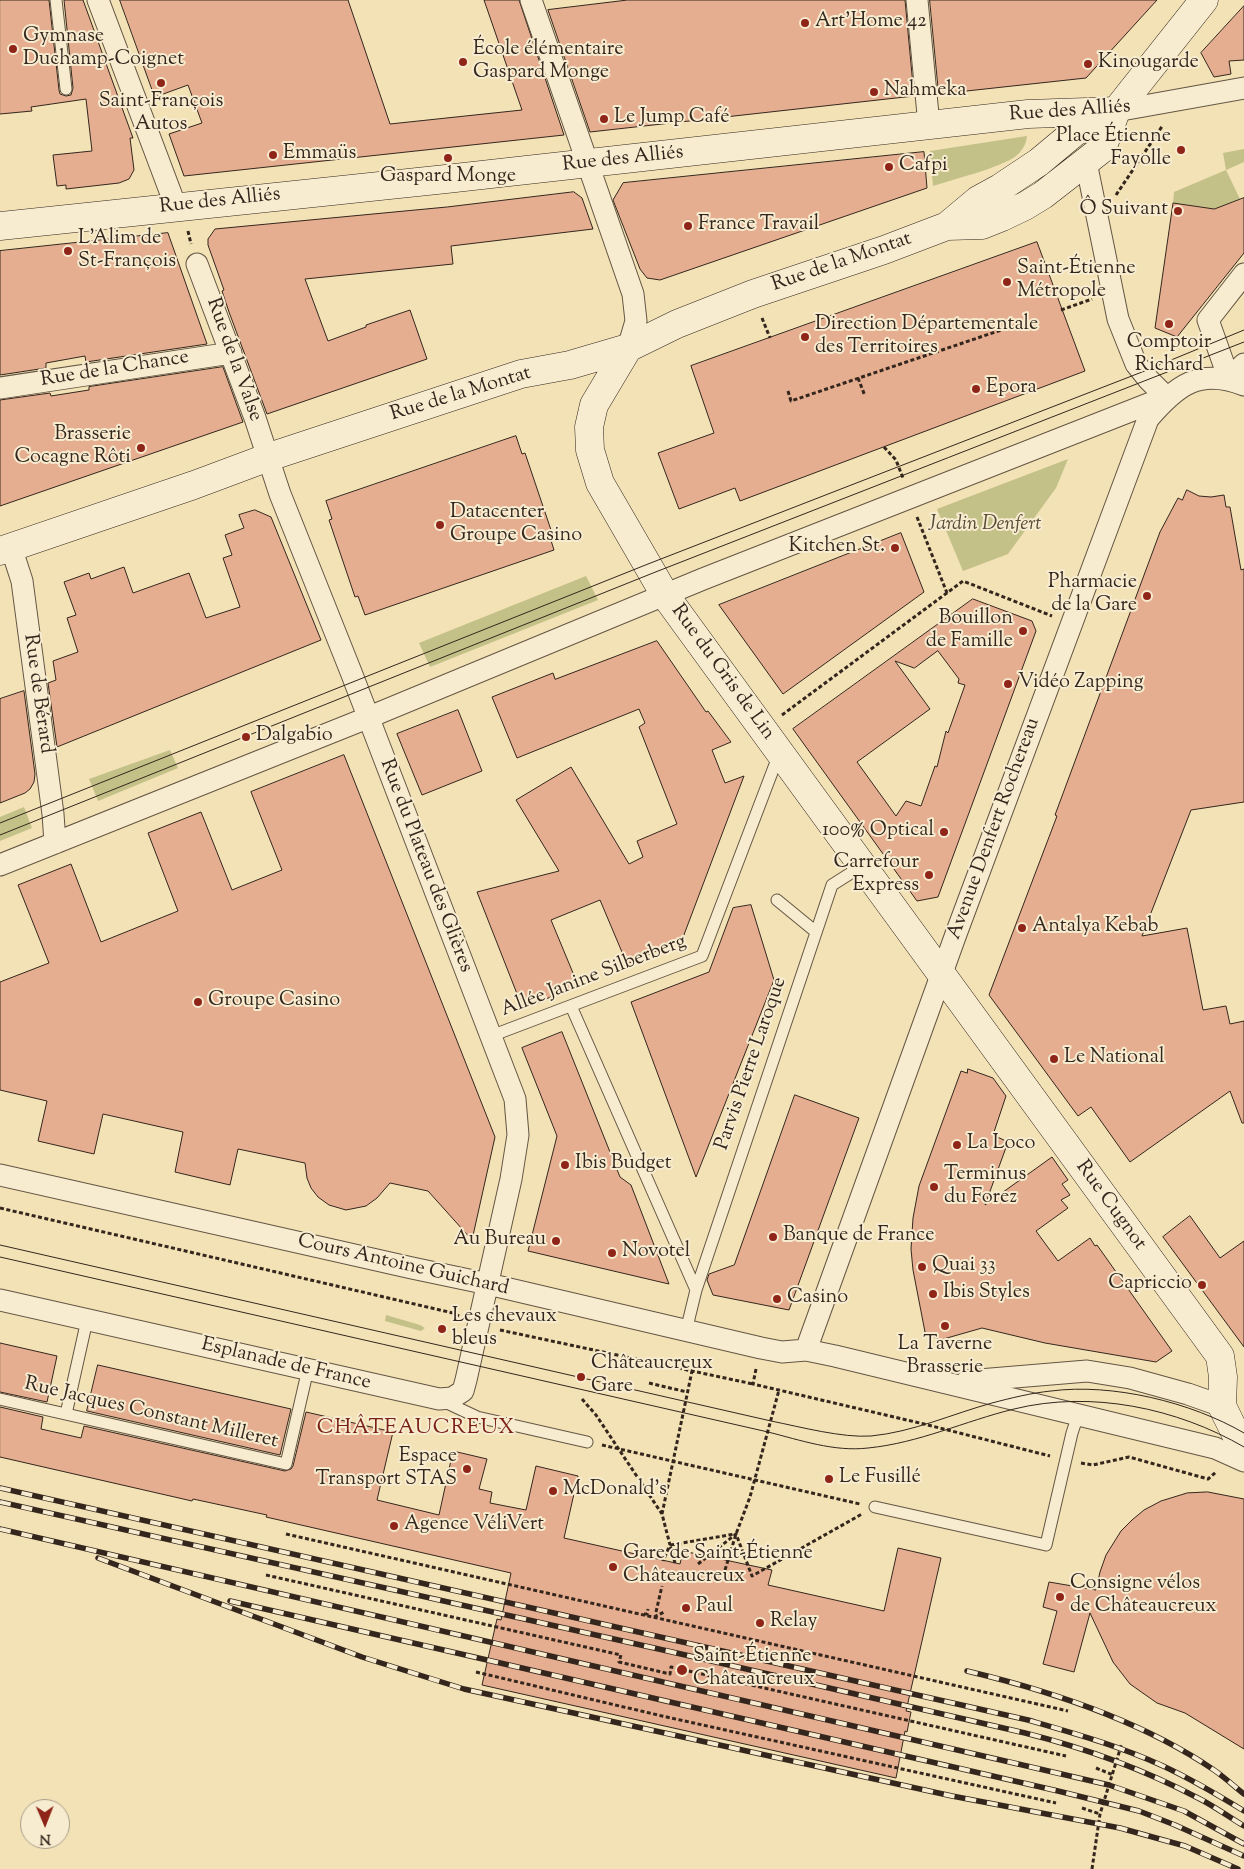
<!DOCTYPE html>
<html>
<head>
<meta charset="utf-8">
<style>
  body { margin:0 }
  #map { position:relative; width:1244px; height:1869px; overflow:hidden; background:#f2e2b6; font-family:"Sorts Mill Goudy",serif }
  canvas { display:block }
  .north { position:absolute; left:20px; top:1799px; width:50px; height:50px; box-sizing:border-box; background:#f7ecd0; border:1px solid #a99d88; border-radius:50%; rotate:179deg; font-size:14px; font-weight:700; line-height:20px; text-align:center; color:#34261d }
  .north::after { content:''; display:block; margin:auto; width:18px; height:22px; background:#8f2418; clip-path:polygon(50% 0,100% 100%,50% 72%,0 100%) }
</style>
</head>
<body>
<div id="map">
<canvas width="1244" height="1869"></canvas>
<div class="north">N</div>
</div>
<script>
const ctx = document.querySelector('canvas').getContext('2d');
ctx.lineJoin = 'round';
function fill(path, color) {
  ctx.fillStyle = color;
  ctx.fill(path, 'evenodd');
}
function trace(path, color, width, dash) {
  ctx.strokeStyle = color;
  ctx.lineWidth = width;
  ctx.lineCap = dash ? 'butt' : 'round';
  ctx.setLineDash(dash || []);
  ctx.stroke(path);
}
function write(font, color, halo, rows, align = 'center') {
  ctx.font = font + ' "Sorts Mill Goudy",serif';
  ctx.lineWidth = 4;
  ctx.setLineDash([]);
  ctx.textBaseline = 'middle';
  ctx.strokeStyle = halo;
  ctx.fillStyle = color;
  for (const [text, x, y, turn = 0] of rows) {
    ctx.save();
    ctx.translate(x, y);
    ctx.rotate((+turn || 0) * Math.PI / 180);
    ctx.textAlign = isNaN(turn) ? turn : align;
    if (halo) ctx.strokeText(text, 0, 0);
    ctx.fillText(text, 0, 0);
    ctx.restore();
  }
}
fill(new Path2D(`
  M1027,136c-1,9 -5,15 -11,20 -16,12 -62,23 -83,30l-3,-35z
  M1244,149v13l-18,8 14,29 -37,15 -3,-7 -27,-4 1,-11 52,-22 -3,-17z
  M1068,459l-12,29 -48,66 -45,17 -26,-62z
  M586,576l12,24 -168,67 -11,-24z
  M170,750l8,18 -80,33 -9,-22z
  M24,807l8,21 -32,13v-24z
  M386,1315l34,10 5,3 -4,3 -36,-10z`), '#c3c088');
const building = new Path2D(`
  M0,0h49l10,90 1,4 6,2 5,-1 2,-7 -9,-88h19l50,138h-3l4,32 -5,9 -10,4 -53,6v-4l-9,1 -4,-31 39,-4 -6,-52 -55,8 1,4 -32,3z
  M120,0h228l42,124 132,-14 -38,-110h35l45,135 -380,41 -15,-42 33,-11 -14,-38 -33,12z
  M628,0h277l9,96 -324,36 -42,-122z
  M930,0h227l-71,78 -147,16z
  M1244,6v54l-15,1 2,13 -17,3 -13,-24z
  M924,152l3,36 -267,92 -13,-2 -7,-9 -27,-69 10,-17z
  M574,192l8,6 11,31 -142,17 2,18 -148,15 23,62 38,-14v-2l44,-15 17,49 -160,55 -38,-102 -7,-21 2,-1 -16,-45v-6l7,-10 232,-22z
  M1244,198v55l-67,84 -22,-9 18,-125 41,6z
  M168,233l39,111 -121,18 -1,-6 -39,7v5l-46,7v-124z
  M1037,242l48,129 -345,130 -5,-13 -56,21 -21,-56 56,-20 -23,-67z
  M223,367l20,55 -243,84v-106l50,-7 1,3 38,-6v-3z
  M516,436l6,18 3,-1 26,77 -3,1 6,19 -189,65 -7,-19 -3,1 -26,-77 3,-1 -6,-18z
  M1187,490l12,6 12,1 13,-2 2,12h4l11,63 3,-1v233l-53,8 -49,126 45,-8 16,82 23,-4 4,18 14,-3v102h-2l-12,-32 -100,71 -39,-55 -13,9 -89,-121 68,-179 -2,-1 105,-283 18,-34 4,2z
  M255,510l16,7 50,123 -264,107 -9,-64 8,-3 -3,-19 25,-9 -11,-34 9,-3 -12,-33 25,-9 2,6 33,-12 9,26 56,-20 17,45 34,-11 -17,-49 9,-3 -7,-20 19,-7 -5,-13z
  M901,533l23,59 -141,102 -64,-89z
  M973,599l59,22 4,10 -98,266 -21,4 -124,-172zM938,651l21,28 -1,4 7,2 -17,48 -2,-2 -9,36 -2,-1 -14,40 -15,-5 -10,15 -39,-54 73,-53 -35,-48 19,7z
  M657,641l49,71 2,-1 23,31 -19,8 13,33 19,-7 -11,29 -51,135 -55,24 -27,-64 -49,20 27,65 -55,24 -46,-117 82,-21 -43,-71 55,-33 58,97 14,-7 -6,-16 40,-17 -38,-97 6,-4 -6,-14 -122,49 -25,-61 61,-24 2,6z
  M24,691l11,83 -1,8 -4,7 -5,4 -25,10v-104z
  M458,710l24,61 -60,24 -25,-61z
  M344,755l151,382 -23,103 -44,-49 -38,-8 -13,15 -11,8 -20,4 -17,-5 -11,-8 -7,-9 -4,-10 -2,-15 -67,-14 -8,36 -55,-13 8,-40 -80,-18 -9,40 -56,-13 9,-40 -47,-11v-108l49,-19 -31,-78 53,-21 30,78 77,-31 -30,-78 53,-21 31,78 50,-20 -31,-78z
  M751,905l23,75 -78,197 -65,-175 78,-30 24,-64z
  M562,1032l58,145 11,8 38,99 -141,-33 29,-115 -35,-88z
  M968,1069l25,9 13,18 -13,39 15,7 -23,63 67,-48 16,23 -6,4 8,11 -9,5 7,8 -32,23 22,30 32,-23 5,8 2,-1 75,106 -16,11 -111,-19 -63,-15 -42,12 -15,-8 -12,-62 -2,-21 2,-31 6,-32 42,-115 6,2z
  M795,1095l64,23 -70,192 -76,-15 -6,-15 2,-6 25,-9z
  M1190,1216l30,42 24,-17v106l-81,-110z
  M0,1343l57,13 -10,46 -47,-10z
  M98,1365l193,44 -11,46 -193,-44z
  M0,1407l43,10 -2,12 40,9 3,-12 201,45 6,-2 2,-3 13,-54 87,20 -16,68 62,15 14,-64 34,8 -8,30 13,3 -2,11 36,7 10,-44 42,10 -14,62 116,26 3,-13 89,19 -4,15 116,26 14,-63 43,10 -35,153 5,1 -4,20 -2,-1 -9,47 -414,-93 15,-66 4,1 10,-47 -245,-56 1,-2 -74,-16 -1,2 -192,-44z
  M1208,1492l36,7v250l-59,-36 -28,-10 -27,-19 -17,-22 -23,-49 -16,59 -31,-8 14,-53 -14,-4 6,-25 47,8 4,-18 6,-17 15,-24 11,-11 12,-10 17,-9 26,-8z`);
fill(building, '#e5ae90');
trace(building, '#34261d', 1);
const service = new Path2D(`
  M56,0l10,89
  M777,900l39,32
  M571,1006l125,284
  M491,1036l211,-80 77,-202
  M686,1331l10,-41 136,-405 30,-19
  M0,1399l286,65 22,-95
  M443,1401l34,16 110,25
  M66,1414l21,-94
  M875,1507l171,38 26,-112 6,-18`);
const minor = new Path2D(`
  M98,0l78,207
  M531,0l102,294 3,27 -8,27
  M917,0l12,125
  M1116,111l128,-23
  M1086,162l32,157 18,45 12,15 18,18
  M1229,379l-21,-59 36,-46
  M1229,379l15,-15
  M0,388l231,-35
  M11,547l11,34 31,233 2,29
  M0,865l367,-147 336,-139 463,-182
  M0,1175l412,93 76,16 273,64 21,4 24,-2 29,6 380,92 29,13
  M0,1300l439,99 13,-1 11,-7 3,-11 45,-201 7,-44 -3,-36 -164,-427 -71,-178 -25,-76 -58,-154
  M806,1350l150,-416 192,-515c28,-33 51,-52 96,-34
  M967,1381l120,-10 43,7 58,16 34,12`);
const secondary = new Path2D(`
  M0,226l446,-47 582,-65 88,-3
  M947,226l31,-26 22,-12 39,-26 36,-30 33,-17
  M628,348l-34,57 -5,22 1,23 10,33 65,112 32,44 523,717 3,21 -1,29 22,45
  M0,551l194,-66 75,-28 252,-83 49,-9 58,-17 49,-24 76,-30 131,-44 63,-24 35,-1 20,-8 23,-11 18,-11 59,-46 14,-38 88,-111`);
trace(service, '#645543', 13);
trace(minor, '#645543', 23);
trace(secondary, '#34261d', 29);
trace(new Path2D(`
  M1116,195l47,-70
  M188,231l3,13
  M1061,310l31,-11
  M762,318l8,20
  M858,378l7,18
  M788,391l3,10 222,-75
  M884,447l12,13 7,18
  M917,517l30,76
  M782,715l181,-134 89,35
  M0,1208l453,105 6,3
  M500,1330l253,54
  M756,1369l-3,15 171,40 126,32
  M649,1383l38,9
  M582,1399l14,16 66,99 8,31 -7,16
  M602,1445l258,59
  M1081,1463l12,2 36,-8 79,22 8,-7
  M662,1514l30,-143
  M286,1534l782,177
  M675,1563l-5,-18 65,-11
  M698,1564l38,-30 16,42 110,-62
  M725,1570l11,-36 14,-37 29,-107
  M266,1575l355,80 -2,7 51,12 1,-7 395,89
  M656,1612l6,-26
  M644,1614h3l1,-5
  M654,1617l10,-5
  M476,1672l186,44 394,87
  M1096,1768l17,7
  M1082,1808l18,6
  M1092,1869l8,-55 22,-71`), '#34261d', 3, [4, 2.5]);
trace(service, '#f7ecd0', 11);
trace(minor, '#f7ecd0', 21);
trace(secondary, '#f7ecd0', 28);
trace(new Path2D(`
  M0,823l648,-259 494,-192 102,-42
  M0,835l653,-262 591,-231
  M0,1245l771,176c30,6 71,17 100,15 42,-4 81,-22 121,-33 19,-5 39,-10 59,-12 61,-8 140,11 193,42
  M0,1257l768,175c32,8 66,20 100,16 51,-5 97,-27 146,-39 77,-19 163,-1 230,38`), '#34261d', 1);
const rail = new Path2D(`
  M0,1488l1028,232c45,13 92,26 135,46 28,13 55,29 81,45
  M0,1502l681,152 344,79c60,15 118,36 173,65 16,8 31,19 46,28
  M0,1529l1109,256 75,26 60,33
  M98,1558l264,99 102,32 488,107 168,32 65,18 53,23
  M230,1601l828,190 81,20 36,14 69,31
  M967,1671c84,20 175,50 247,99 10,7 20,16 30,24`);
trace(rail, '#34261d', 5.5);
trace(rail, '#f7ecd0', 4, [11]);
for (const [x, y, r, color] of [
  [805,23,5,"#8f2418"],
  [13,49,5,"#8f2418"],
  [463,62,5,"#8f2418"],
  [1088,64,5,"#8f2418"],
  [161,83,5,"#8f2418"],
  [874,92,5,"#8f2418"],
  [604,119,5,"#8f2418"],
  [1181,150,5,"#8f2418"],
  [273,155,5,"#8f2418"],
  [448,158,5,"#8f2418"],
  [889,167,5,"#8f2418"],
  [1178,211,5,"#8f2418"],
  [688,226,5,"#8f2418"],
  [68,251,5,"#8f2418"],
  [1007,282,5,"#8f2418"],
  [1169,324,5,"#8f2418"],
  [805,337,5,"#8f2418"],
  [976,389,5,"#8f2418"],
  [141,448,5,"#8f2418"],
  [440,525,5,"#8f2418"],
  [895,548,5,"#8f2418"],
  [1147,596,5,"#8f2418"],
  [1023,631,5,"#8f2418"],
  [1008,684,5,"#8f2418"],
  [246,737,5,"#8f2418"],
  [944,832,5,"#8f2418"],
  [929,875,5,"#8f2418"],
  [1022,928,5,"#8f2418"],
  [198,1002,5,"#8f2418"],
  [1054,1059,5,"#8f2418"],
  [957,1145,5,"#8f2418"],
  [565,1165,5,"#8f2418"],
  [934,1187,5,"#8f2418"],
  [773,1237,5,"#8f2418"],
  [556,1241,5,"#8f2418"],
  [612,1253,5,"#8f2418"],
  [922,1267,5,"#8f2418"],
  [1202,1285,5,"#8f2418"],
  [933,1294,5,"#8f2418"],
  [777,1299,5,"#8f2418"],
  [945,1326,5,"#8f2418"],
  [442,1329,5,"#8f2418"],
  [581,1377,5,"#8f2418"],
  [467,1469,5,"#8f2418"],
  [829,1479,5,"#8f2418"],
  [553,1491,5,"#8f2418"],
  [394,1526,5,"#8f2418"],
  [613,1567,5,"#8f2418"],
  [1060,1597,5,"#8f2418"],
  [686,1608,5,"#8f2418"],
  [760,1623,5,"#8f2418"],
  [682,1670,6,"#8f2418"]
]) {
  const dot = new Path2D();
  dot.arc(x, y, r, 0, 2 * Math.PI);
  ctx.fillStyle = color;
  ctx.fill(dot);
  trace(dot, '#f7ecd0', 2);
}
write('20px', '#34261d', '#f7ecd0', [
  ["Art'Home 42",815,23],
  ["Gymnase",23,38],
  ["Duchamp-Coignet",23,61],
  ["École élémentaire",473,51],
  ["Gaspard Monge",473,74],
  ["Kinougarde",1098,64],
  ["Nahmeka",884,92],
  ["Saint-François",161,103,"center"],
  ["Autos",161,126,"center"],
  ["Le Jump Café",614,119],
  ["Place Étienne",1171,138,"right"],
  ["Fayolle",1171,161,"right"],
  ["Emmaüs",283,155],
  ["Cafpi",899,167],
  ["Gaspard Monge",448,178,"center"],
  ["Ô Suivant",1168,211,"right"],
  ["France Travail",698,226],
  ["L’Alim de",78,240],
  ["St-François",78,263],
  ["Saint-Étienne",1017,270],
  ["Métropole",1017,293],
  ["Direction Départementale",815,326],
  ["des Territoires",815,349],
  ["Comptoir",1169,344,"center"],
  ["Richard",1169,367,"center"],
  ["Epora",986,389],
  ["Brasserie",131,436,"right"],
  ["Cocagne Rôti",131,459,"right"],
  ["Datacenter",450,514],
  ["Groupe Casino",450,537],
  ["Kitchen St.",885,548,"right"],
  ["Pharmacie",1137,584,"right"],
  ["de la Gare",1137,607,"right"],
  ["Bouillon",1013,620,"right"],
  ["de Famille",1013,643,"right"],
  ["Vidéo Zapping",1018,684],
  ["Dalgabio",256,737],
  ["100% Optical",934,832,"right"],
  ["Carrefour",919,864,"right"],
  ["Express",919,887,"right"],
  ["Antalya Kebab",1032,928],
  ["Groupe Casino",208,1002],
  ["Le National",1064,1059],
  ["La Loco",967,1145],
  ["Ibis Budget",575,1165],
  ["Terminus",944,1176],
  ["du Forez",944,1199],
  ["Banque de France",783,1237],
  ["Au Bureau",546,1241,"right"],
  ["Novotel",622,1253],
  ["Quai 33",932,1267],
  ["Capriccio",1192,1285,"right"],
  ["Ibis Styles",943,1294],
  ["Casino",787,1299],
  ["Les chevaux",452,1318],
  ["bleus",452,1341],
  ["La Taverne",945,1346,"center"],
  ["Brasserie",945,1369,"center"],
  ["Châteaucreux",591,1365],
  ["Gare",591,1388],
  ["Espace",457,1458,"right"],
  ["Transport STAS",457,1481,"right"],
  ["Le Fusillé",839,1479],
  ["McDonald's",563,1491],
  ["Agence VéliVert",404,1526],
  ["Gare de Saint-Étienne",623,1555],
  ["Châteaucreux",623,1578],
  ["Consigne vélos",1070,1585],
  ["de Châteaucreux",1070,1608],
  ["Paul",696,1608],
  ["Relay",770,1623],
  ["Saint-Étienne",693,1658],
  ["Châteaucreux",693,1681]
], 'left');
write('20px', '#34261d', '#f7ecd0', [
  ["Rue des Alliés",1070,112,-4],
  ["Rue des Alliés",623,160,-6],
  ["Rue des Alliés",220,202,-6],
  ["Rue de la Montat",842,263,-19],
  ["Rue de la Valse",233,360,70],
  ["Rue de la Chance",115,370,-9],
  ["Rue de la Montat",461,395,-17],
  ["Rue du Gris de Lin",722,673,54],
  ["Rue de Bérard",37,694,82],
  ["Avenue Denfert Rochereau",995,829,-70],
  ["Rue du Plateau des Glières",425,866,69],
  ["Allée Janine Silberberg",594,977,-21],
  ["Parvis Pierre Laroque",752,1064,-71],
  ["Rue Cugnot",1110,1206,54],
  ["Cours Antoine Guichard",403,1266,13],
  ["Esplanade de France",286,1365,13],
  ["Rue Jacques Constant Milleret",151,1414,13]
]);
write('italic 20px', '#584c38', '#f7ecd0', [
  ["Jardin Denfert",985,526]
]);
ctx.letterSpacing = '1px';
write('21px', '#7a1f14', '#f7ecd0', [
  ["CHÂTEAUCREUX",416,1429]
]);
ctx.letterSpacing = '0px';
</script>
</body>
</html>
